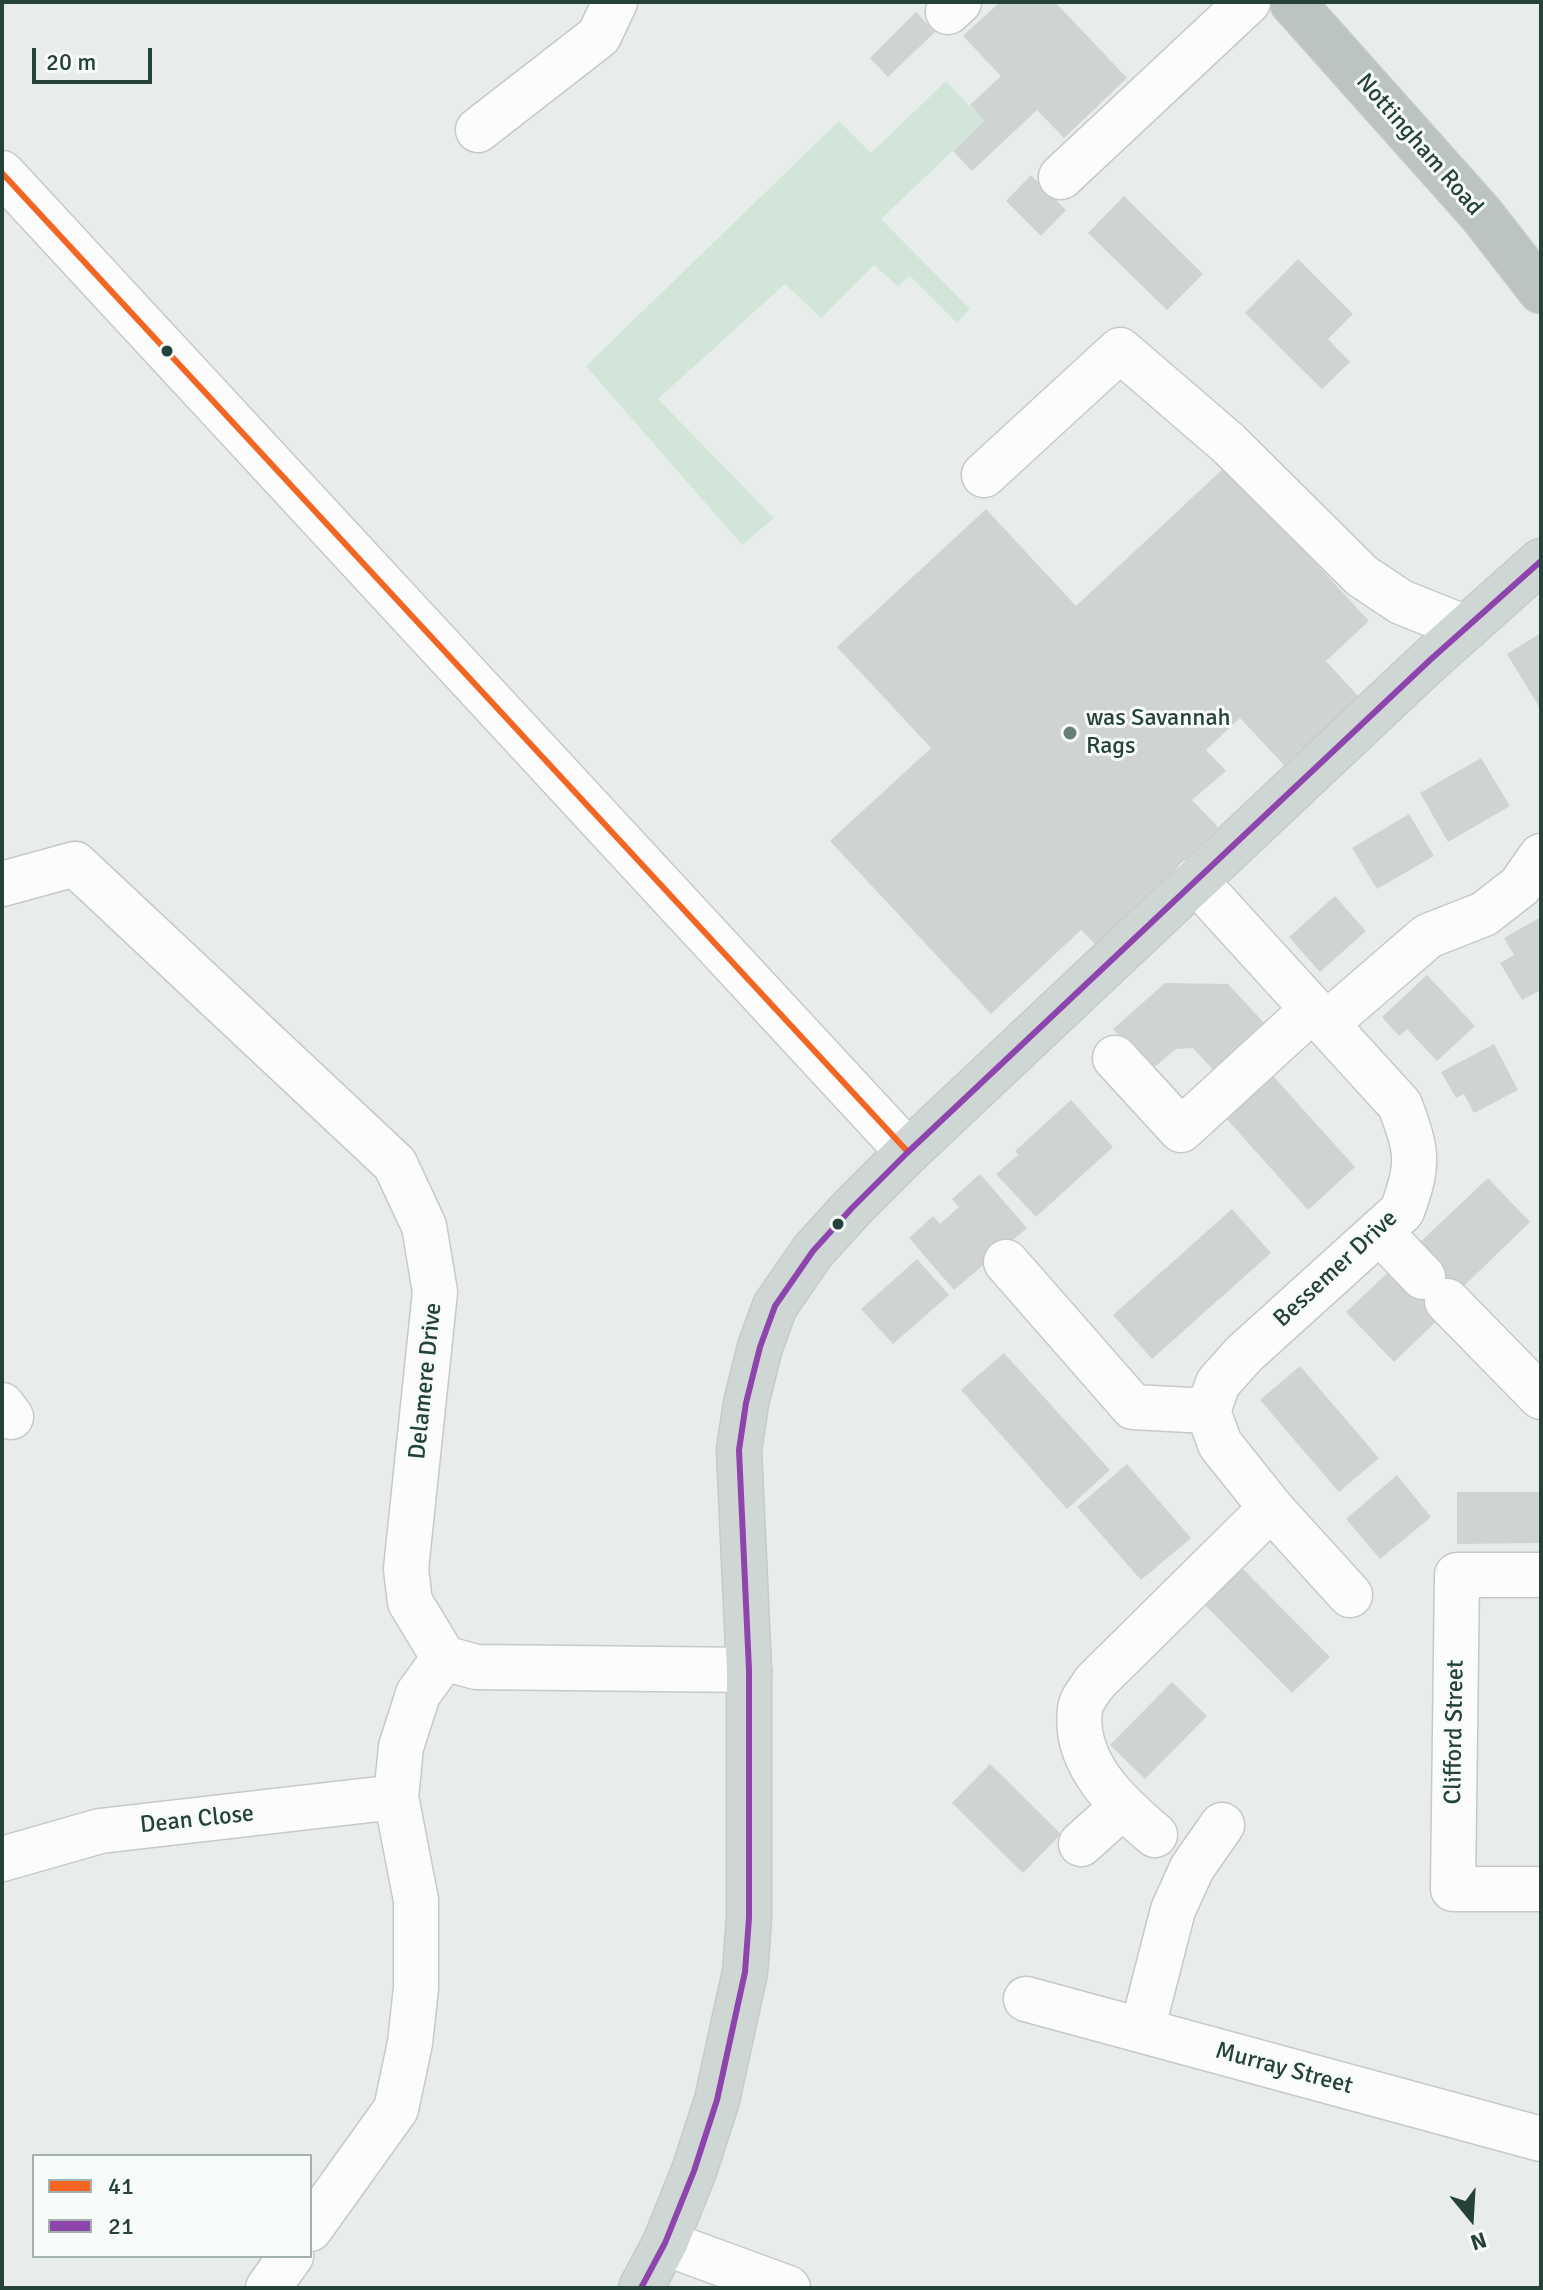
<!DOCTYPE html>
<html>
<head>
<meta charset="utf-8">
<style>
  body { margin:0 }
  #map { position:relative; width:1543px; height:2290px; overflow:hidden; background:#e8edeb; font-family:Signika,sans-serif }
  canvas { display:block }
  .frame { position:absolute; inset:0; border:4px solid #24423a; pointer-events:none }
  .legend { position:absolute; left:32px; top:2154px; width:280px; height:104px; box-sizing:border-box; background:#f7fbf9; border:2px solid #a3b1ad; margin:0; padding:10px 14px; list-style:none; font-size:24px; color:#24423a }
  .legend li { display:flex; align-items:center; gap:16px; height:40px }
  .legend b { width:40px; border:2px solid #a3b1ad }
  .north { position:absolute; left:1431px; top:2178px; width:80px; height:80px; -webkit-text-stroke:6px #f7fbf9; paint-order:stroke; rotate:162deg; font-size:22px; font-weight:700; line-height:32px; text-align:center; color:#24423a }
  .north::after { content:''; display:block; margin:auto; width:28px; height:36px; background:#24423a; clip-path:polygon(50% 0,100% 100%,50% 72%,0 100%) }
  .scale { position:absolute; left:32px; top:48px; width:120px; height:36px; box-sizing:border-box; border:4px solid #24423a; border-top:0; padding-left:10px; font-size:24px; line-height:28px; white-space:nowrap; color:#24423a; -webkit-text-stroke:6px #f7fbf9; paint-order:stroke }
</style>
</head>
<body>
<div id="map">
<canvas width="1543" height="2290"></canvas>
<div class="frame"></div>
<ul class="legend">
<li><b style="height:10px;background:#f26522"></b>41</li>
<li><b style="height:10px;background:#8e44ad"></b>21</li>
</ul>
<div class="north">N</div>
<div class="scale">20 m</div>
</div>
<script>
const ctx = document.querySelector('canvas').getContext('2d');
ctx.lineJoin = 'round';
function fill(path, color) {
  ctx.fillStyle = color;
  ctx.fill(path, 'evenodd');
}
function trace(path, color, width, dash) {
  ctx.strokeStyle = color;
  ctx.lineWidth = width;
  ctx.lineCap = dash ? 'butt' : 'round';
  ctx.setLineDash(dash || []);
  ctx.stroke(path);
}
function write(font, color, halo, rows, align = 'center') {
  ctx.font = font + ' Signika,sans-serif';
  ctx.lineWidth = 6;
  ctx.setLineDash([]);
  ctx.textBaseline = 'middle';
  ctx.strokeStyle = halo;
  ctx.fillStyle = color;
  for (const [text, x, y, turn = 0] of rows) {
    ctx.save();
    ctx.translate(x, y);
    ctx.rotate((+turn || 0) * Math.PI / 180);
    ctx.textAlign = isNaN(turn) ? turn : align;
    if (halo) ctx.strokeText(text, 0, 0);
    ctx.fillText(text, 0, 0);
    ctx.restore();
  }
}
fill(new Path2D(`
  M946,81l38,40 -103,98 89,90 -13,14 -47,-47 -12,10 -24,-21 -53,53 -36,-34 -127,115 116,119 -32,27 -156,-179 253,-245 32,32z`), '#d1e6d8');
fill(new Path2D(`
  M1000,2h55l72,76 -63,60 -27,-28 -65,61 -19,-20 31,-30 -14,-16 31,-29 -38,-40z
  M916,12l19,20 -47,45 -18,-19z
  M1031,175l35,35 -25,26 -35,-35z
  M1124,196l79,78 -36,36 -79,-77z
  M1298,259l55,55 -25,25 22,23 -28,27 -77,-76z
  M1226,466l143,155 -43,40 33,36 -75,68 -44,-47 -34,32 20,21 -34,29 26,27 -123,117 -14,-14 -90,84 -161,-173 101,-93 -94,-101 149,-138 90,97z
  M1541,633v77l-34,-56z
  M1481,758l29,48 -62,36 -28,-49z
  M1409,814l25,42 -57,33 -25,-41z
  M1335,896l31,35 -46,41 -31,-35z
  M1541,917v73l-19,10 -22,-37 14,-8 -10,-17z
  M1427,975l48,51 -38,35 -30,-32 -8,7 -17,-19z
  M1165,983l63,1 39,42 -52,46 -22,-24 -17,1 -26,22 -37,-42z
  M1494,1044l24,46 -44,23 -10,-19 -8,4 -15,-26z
  M1272,1075l83,92 -47,43 -83,-93z
  M1071,1100l42,47 -77,70 -40,-43 22,-19 -3,-4z
  M980,1174l47,54 -73,62 -45,-52 24,-22 7,8 19,-17 -7,-8z
  M1488,1178l42,44 -91,88 4,5 -49,47 -48,-50z
  M1232,1209l39,44 -119,106 -39,-44z
  M917,1259l32,36 -56,49 -32,-35z
  M1004,1353l106,117 -43,39 -106,-119z
  M1300,1366l79,92 -40,34 -79,-92z
  M1127,1464l64,74 -50,42 -64,-73z
  M1397,1475l34,42 -51,42 -34,-40z
  M1457,1492h84v51l-84,1z
  M1242,1568l88,89 -38,36 -87,-88z
  M1172,1682l35,34 -62,63 -35,-34z
  M990,1764l71,70 -38,39 -71,-70z`), '#cfd4d2');
const minor = new Path2D(`
  M948,12l11,-10
  M478,130l121,-94 16,-34
  M2,173l906,979
  M1061,177l187,-175
  M984,475l136,-125 108,93 134,133 39,26 65,26
  M1195,880l205,225c17,46 20,58 2,106l-158,143 -26,29 -10,28 12,33 51,64 79,87
  M2,884l73,-20 320,300 29,62 11,66 -29,277 4,33 34,56 32,9 273,3
  M1326,1024l102,-88 56,-22 36,-28 21,-30
  M1115,1058l66,72 132,-121
  M1380,1232l43,45
  M1006,1262l127,145 75,4
  M1447,1301l94,96
  M2,1405l9,12
  M1541,1575h-84l-4,314h88
  M1155,1835c-37,-31 -82,-72 -75,-126 1,-9 10,-19 15,-27l176,-174
  M1081,1844l41,-37
  M2,1859l98,-28 296,-34
  M1026,1999l515,140
  M1142,2030l31,-120 19,-42 30,-43
  M310,2229l86,-120 14,-66 6,-55v-88l-20,-103 5,-50 17,-53 26,-36
  M665,2243l123,45
  M268,2288l23,-32`);
const major = new Path2D(`
  M641,2288l24,-45 29,-72 23,-71 28,-128 4,-54v-248l-10,-220 7,-47 14,-56 15,-41 38,-55 39,-43 56,-56 522,-492 111,-99`);
const highway = new Path2D(`
  M1292,2l189,212 60,77`);
trace(minor, '#c5cac8', 47);
trace(major, '#c3ccc9', 47);
trace(highway, '#c3ccc9', 47);
trace(minor, '#fcfcfc', 44);
trace(major, '#cfd7d5', 44);
trace(highway, '#bcc4c2', 44);
trace(new Path2D(`
  M2,173l906,979`), '#f26522', 6);
trace(new Path2D(`
  M641,2288l24,-45 29,-72 23,-71 28,-128 4,-54v-248l-10,-220 7,-47 14,-56 15,-41 38,-55 39,-43 56,-56 522,-492 111,-99`), '#8e44ad', 6);
for (const [x, y, r, color] of [
  [167,351,7,"#24423a"],
  [1070,733,8,"#697e78"],
  [838,1224,7,"#24423a"]
]) {
  const dot = new Path2D();
  dot.arc(x, y, r, 0, 2 * Math.PI);
  ctx.fillStyle = color;
  ctx.fill(dot);
  trace(dot, '#f7fbf9', 3);
}
write('24px', '#24423a', '#f7fbf9', [
  ["Nottingham Road",1419,145,49],
  ["Bessemer Drive",1336,1269,-43],
  ["Delamere Drive",426,1381,-84],
  ["Clifford Street",1455,1732,-89],
  ["Dean Close",197,1820,-6],
  ["Murray Street",1284,2069,15]
]);
write('24px', '#24423a', '#f7fbf9', [
  ["was Savannah",1086,719],
  ["Rags",1086,747]
], 'left');
</script>
</body>
</html>
